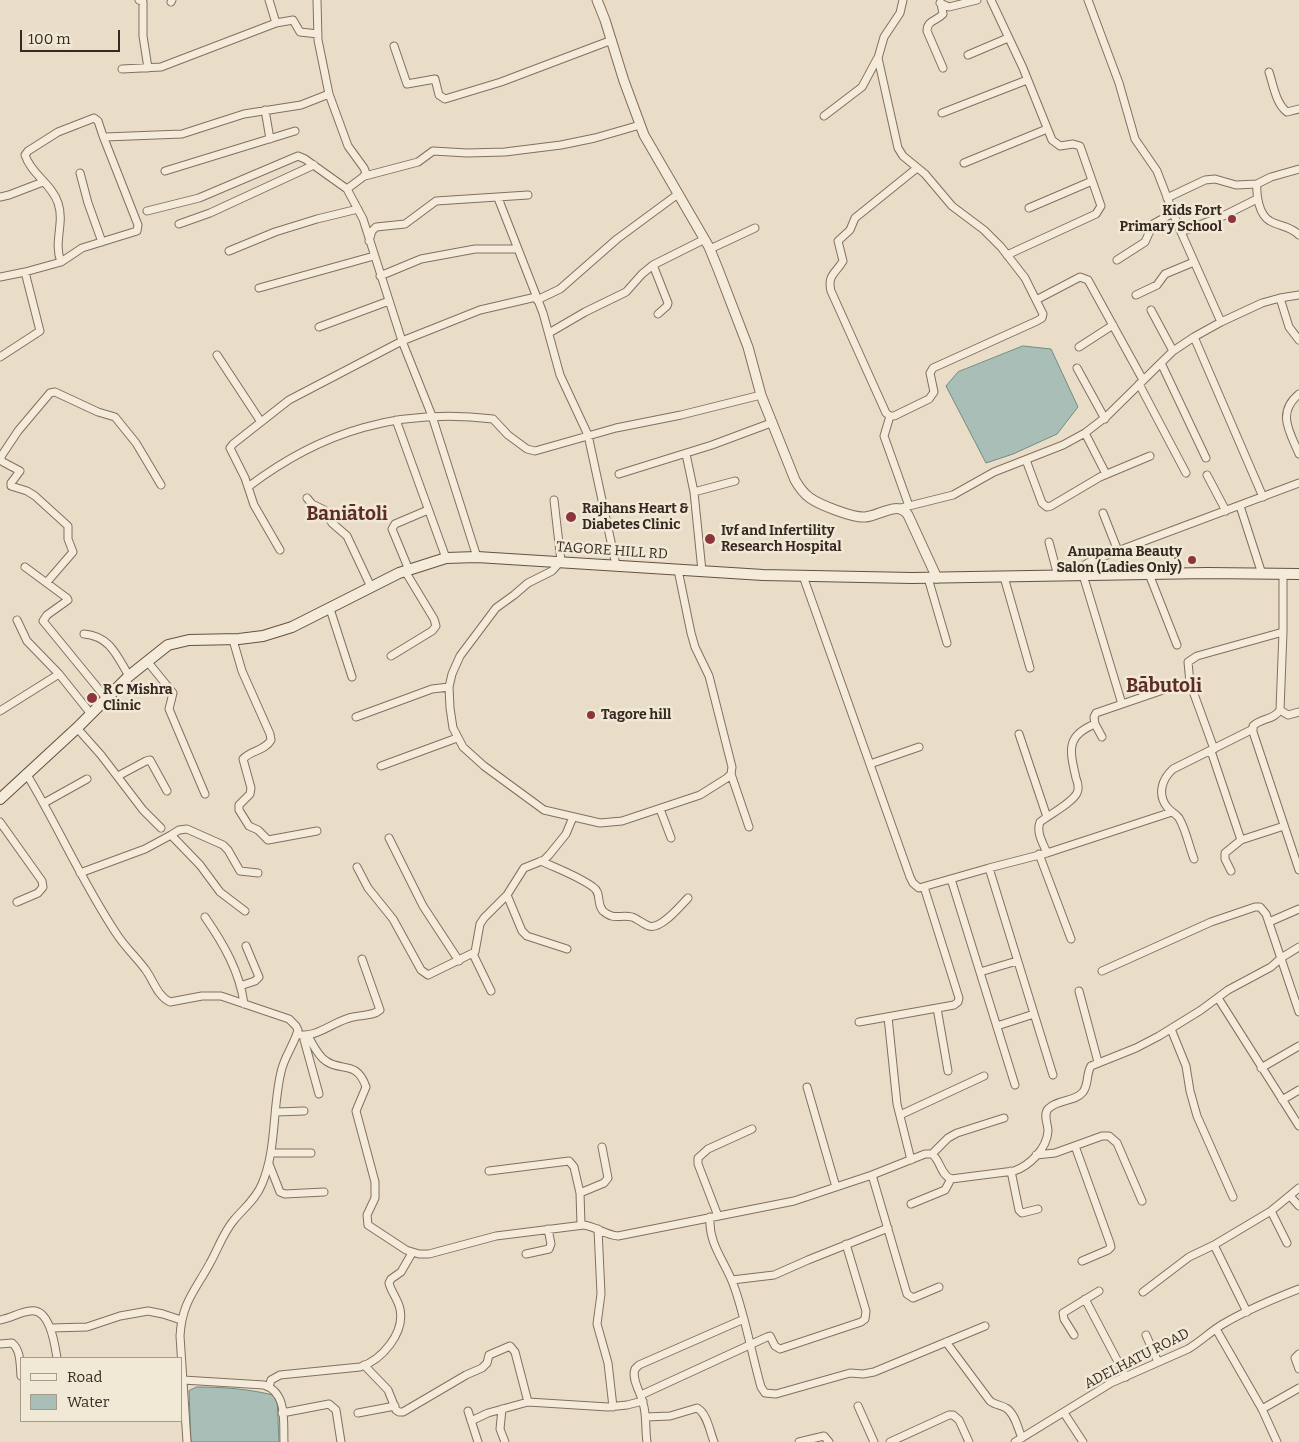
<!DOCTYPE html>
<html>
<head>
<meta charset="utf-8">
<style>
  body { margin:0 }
  #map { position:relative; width:1299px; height:1442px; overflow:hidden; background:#e9ddc8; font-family:Bitter,serif }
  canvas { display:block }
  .legend { position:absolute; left:20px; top:1357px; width:162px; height:65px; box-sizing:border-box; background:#f2e8d6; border:1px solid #a69c8e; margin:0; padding:6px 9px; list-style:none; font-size:15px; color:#352921 }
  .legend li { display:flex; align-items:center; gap:10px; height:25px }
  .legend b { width:25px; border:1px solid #a69c8e }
  .scale { position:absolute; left:20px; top:30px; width:100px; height:22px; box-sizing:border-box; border:2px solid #352921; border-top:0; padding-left:6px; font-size:15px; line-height:18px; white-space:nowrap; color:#352921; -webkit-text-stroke:4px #f2e8d6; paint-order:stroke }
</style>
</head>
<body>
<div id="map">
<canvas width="1299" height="1442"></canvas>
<ul class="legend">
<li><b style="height:6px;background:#f5ebda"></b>Road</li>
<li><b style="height:14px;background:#a8beb6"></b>Water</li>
</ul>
<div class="scale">100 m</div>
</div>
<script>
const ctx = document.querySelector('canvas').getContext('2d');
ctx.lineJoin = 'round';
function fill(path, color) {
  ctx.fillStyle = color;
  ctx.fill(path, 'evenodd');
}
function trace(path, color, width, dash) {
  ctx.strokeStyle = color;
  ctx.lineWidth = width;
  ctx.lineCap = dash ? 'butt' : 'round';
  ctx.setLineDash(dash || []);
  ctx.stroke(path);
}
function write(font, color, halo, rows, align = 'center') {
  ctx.font = font + ' Bitter,serif';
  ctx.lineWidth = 5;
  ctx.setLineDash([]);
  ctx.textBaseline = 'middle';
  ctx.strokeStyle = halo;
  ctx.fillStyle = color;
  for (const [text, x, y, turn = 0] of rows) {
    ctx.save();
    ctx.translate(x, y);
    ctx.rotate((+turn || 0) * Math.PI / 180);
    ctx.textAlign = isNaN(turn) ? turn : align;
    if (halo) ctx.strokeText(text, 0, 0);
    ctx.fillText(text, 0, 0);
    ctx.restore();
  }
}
const water = new Path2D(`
  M1023,346l28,3 27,58 -21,27 -44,20 -27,9 -40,-77 12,-14z
  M197,1387c27,0 53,2 80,9l2,46h-88l-2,-51z`);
fill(water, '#a8beb6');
trace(water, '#708b82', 1);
const minor = new Path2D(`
  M139,0l4,2v34l5,32
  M269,0l7,23
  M317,0l1,40 11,54 19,52 16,22 2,5 -3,4 -16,12
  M903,0l-3,13 -16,24 -6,21 20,90 5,8 22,18 27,32 32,24 17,17 24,31 18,36 -1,4 -5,3 -104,47 -3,5 4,19 -5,7 -35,17h-4l-4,-3 -55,-122c-4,-16 5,-18 12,-30l-5,-20 12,-11 5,-12 62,-50
  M991,0l32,68 29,72 8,6 13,-2 7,2 21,60 -5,8 -89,41
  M1088,0l31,83 16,56 22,32 20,52 44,99
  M171,2l1,-2
  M940,3l9,4 28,-7
  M941,3l2,11c-6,7 -16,6 -16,17l16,37
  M394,46l13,38 28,-5 4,16 6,4 56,-17 111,-42
  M968,55l40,-17
  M122,69l39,-2 115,-44 17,-3 7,12 18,2
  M1269,72c4,12 7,32 18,40l12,-3
  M265,110l5,29
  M942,113l85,-33
  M824,116l38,-29 15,-28
  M964,163l83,-34
  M1299,169l-28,8 -14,7c-1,11 2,31 13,37 10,6 19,4 29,14
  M165,171l130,-40
  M80,173l8,30 14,39
  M365,176l53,-14 15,-11 34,2 38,-1 56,-7 34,-7 45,-13
  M0,197l9,-2 34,-13
  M498,198l20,51
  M1167,198l38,-18 10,-1 21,6 21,-1
  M1029,208l63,-27
  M147,211l52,-13 99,-42 7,3 42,30 16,30 39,122 30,75 45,141
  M179,224l31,-11 104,-48
  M1181,232l42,-16 34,-17
  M369,241l3,-10 4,-4 29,-3 31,-23 92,-6
  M710,249l45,-21
  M229,251l46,-19 42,-13 41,-10
  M1117,260l28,-18 8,-18 20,-11
  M61,262c-8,-20 4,-39 -3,-59 -6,-19 -27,-29 -33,-48l3,-4 30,-19 36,-14 4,3 5,15 2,1 77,-3 62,-20 57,-9 28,-11
  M653,265l15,38 -1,3 -9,8
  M380,276l41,-17 54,-10h43l25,64 17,62 28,60 28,130
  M0,277l25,-5 36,-10 21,-14 55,-17 1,-6 -35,-89
  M259,288l115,-32
  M1136,295l21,-10 8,-11 29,-12
  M1280,298l9,29 10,13
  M537,300l23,-11 57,-50 61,-45
  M1036,300l44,-23 8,3 55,100
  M1151,310l22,41
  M319,327l70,-26
  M549,333l36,-21 41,-20 16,-18 11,-9 52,-26
  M1194,337l69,160
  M1079,347l34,-22
  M217,355l44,67 28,-22 113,-59 78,-31 56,-13
  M0,357l40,-26 -15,-59
  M1161,363l45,95
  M1077,368l28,51
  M1139,384l47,89
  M1299,394c-23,19 -9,38 0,60
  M890,416l-6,20 25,70
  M396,420l50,138
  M261,422l-28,22 -3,4 15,30 9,27 26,45
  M1085,433l21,41
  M686,454l8,38 8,79
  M1026,460l16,43 5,4 4,-1 49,-29 50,-21
  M619,474l93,-29 59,-22
  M1207,475l19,36
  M248,487c75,-57 152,-79 245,-68l15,16 19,14 8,2 81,-23 65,-13 80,-20
  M694,492l41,-11
  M307,498l5,6 12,6 8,13 15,13 24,51
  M554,500l7,61 -9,10 -24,12 -14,12 -18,13 -36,48 -8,18 -3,13 1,21 3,20 10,19 21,19 60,44 56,13 22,-2 78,-26 27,-17 4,-4 1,-7 -23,-91 -14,-29 -4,-14 -13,-63
  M1240,506l22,68
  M901,508l52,-13 41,-23 69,-27 22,-12 22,-17 66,-65 21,-14 27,-15 41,-19 18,-5 19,-3
  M1103,513l15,38
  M1049,542l9,34
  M25,567l42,31 1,2 -21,15 -4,6 63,77
  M409,570l-17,-41 3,-5 33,-14
  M1149,574l28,71
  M1283,574v58l-3,78c-6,10 -19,8 -27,16v6l46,138
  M1068,575l23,-14 208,-78
  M1083,575l39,129
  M803,576l107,301 3,6 6,5 70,-20 64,207
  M1004,577l26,91
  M928,578l19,65
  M47,582l26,-30 -5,-13v-13l-33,-30 -8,-5 -16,-5v-3l9,-12 -17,-9 -3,-4 18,-27 32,-38 5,-1 43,20 17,5 21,26 25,42
  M330,609l22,68
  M17,620l10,21 32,33 32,40
  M84,634c26,2 33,22 45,42
  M233,640l9,31 28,63 1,6c-6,11 -20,10 -28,19l8,29 -1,6 -11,11v5l10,16 9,4 10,10 49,-9
  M391,656l41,-25 4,-5 -2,-7 -29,-48
  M147,661l26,32 -4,16 36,85
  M1280,710l8,5 11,-3
  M0,711l59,-37
  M356,717l76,-28 17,-2
  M77,728l24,27 42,55 18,18
  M1019,734l28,83
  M1102,737l-7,-13 -1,-7 2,-4 70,-24
  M1214,749l-24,-66 -2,-21 9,-6 86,-24
  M1211,751l30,89 43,-14
  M870,764l49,-17
  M381,766l76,-28
  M26,773c32,53 56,109 90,160 8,13 20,24 29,36 8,10 12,27 25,33l32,-6h19l68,23 7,7 2,4c-4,15 -14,27 -17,42 -9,38 -4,76 -19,112 -6,15 -18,24 -28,36 -11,13 -16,29 -24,43 -15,28 -28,39 -30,73l7,106
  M731,774l18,53
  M118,776l28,-15 4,-1 17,31
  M44,803l43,-24
  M660,809l11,29
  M0,822l42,59 1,6 -5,6 -21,9
  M171,835l8,-5 8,-1 36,16 5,5 12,21 18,2
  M389,838l34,68 36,55
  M1047,853c-4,-10 -11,-20 -7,-31 9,-7 32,-19 37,-29 2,-4 1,-10 -1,-15 -6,-27 -11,-42 19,-54
  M1039,854l32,85
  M1194,859c-5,-13 -8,-29 -15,-41 -3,-4 -8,-6 -12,-11 -10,-13 -5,-28 6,-38l80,-40
  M541,861c17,8 37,15 52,26 9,6 3,16 10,24 11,10 17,3 29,6 6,2 11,7 17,9 12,4 31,-20 39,-28
  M357,867l11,21 25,31 28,51 7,5 47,-23 5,-28 4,-6 23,-23 17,-27 20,-8 5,-5 17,-21 7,-17
  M989,868l58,-15 125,-41
  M1231,871l-6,-12v-6l16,-13
  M80,873l65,-24 26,-14 29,30 20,27 25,19
  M951,879l64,206
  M507,895l15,36 5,5 40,13
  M205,917c18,26 35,55 39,87
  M1269,922l30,-13
  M473,954l18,37
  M1102,971l109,-49 44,-15h5l6,7 33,98
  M980,972l37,-11
  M240,986l15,-5 4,-4 -13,-31
  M1079,991l19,71
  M1218,998l81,128
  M937,1008l11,63
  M888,1017l9,87 14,56
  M859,1022l95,-17 4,-3 1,-4 -35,-111
  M997,1026l37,-12
  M1171,1029l15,37 4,25 7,25 36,81
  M297,1034c18,6 38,-14 56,-17 9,-2 20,-1 27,-7l-18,-51
  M303,1036l16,58
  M308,1036c5,8 9,19 18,25 15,11 31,-1 40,26l-10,24 19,71v16l-8,17 1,10 38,25 13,4h10l67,-18 88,-11c13,2 21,10 34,11l176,-35 78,-26 53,-21h7c9,7 8,20 19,25l63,-8c15,-5 33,-22 34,-40 0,-7 -5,-16 0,-22 9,-10 27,-7 35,-17 6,-8 3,-18 8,-26l45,-18 23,-12 42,-26 27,-20 43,-23 10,-9 18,-11
  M1261,1068l38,-22
  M807,1087l29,100
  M1282,1100l17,-10
  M276,1112l28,-1
  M900,1115l84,-39
  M1075,1146l35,97 1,4 -3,3 -26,11
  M272,1153h39
  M932,1154l16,-16 9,-5 47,-15
  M1036,1155l19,-2 47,-17h7l8,7 25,58
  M269,1164l11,28 5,2 39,-2
  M489,1171l80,-10 5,6 6,26
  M1011,1171l8,39 3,3 16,-4
  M872,1175l35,119 6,4 26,-11
  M1290,1196l9,10
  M911,1204l34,-14 6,-11
  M1271,1211l16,32
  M718,1216l-20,-52v-6l10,-9 44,-20
  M710,1217c-2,29 17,46 25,72 11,32 17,66 26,98l4,6 11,1 74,-21 13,1 11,-2 111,-46
  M581,1225l-1,-32 24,-10 4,-5 -6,-31
  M598,1229l3,65 -4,30 11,39 5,44
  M526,1254l23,-5 2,-5 -3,-15
  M732,1280l42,-5 34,-15 80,-32
  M1143,1292l46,-35 25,-12
  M1085,1299l41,78
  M1247,1312l-33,-67 57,-34 28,-23
  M0,1320c11,-2 20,-8 30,-9 20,-4 25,35 27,47
  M51,1328l36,-1 33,-11 28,-5 15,3 18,6
  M1216,1329l46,80 15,33
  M1074,1335l-10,-16 -1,-6 36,-22
  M1146,1335l12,27
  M946,1342l44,59c5,4 11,4 16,7 9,5 12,21 16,30
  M0,1344l12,-1c9,7 8,22 9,33
  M1299,1354l-4,4 4,11
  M364,1365l24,25 8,20 3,2h4l63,-37 16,-7 5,-5 2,-8 21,-9 5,6 13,50
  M183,1380l81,5c24,8 19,37 20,57
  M269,1387l2,-7 9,-5 80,-8c22,-7 45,-34 40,-58 -2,-10 -9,-17 -11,-26l2,-4 10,-7 11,-19
  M641,1395l126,-58 3,-1 5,10 5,3 81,-27 4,-3 1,-8 -20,-67
  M858,1406l16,36
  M502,1409l-2,20 5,13
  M1262,1409l37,-21
  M468,1411l10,31
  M282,1413l47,-9 7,6 5,32
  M358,1413l37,-7
  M1064,1413l19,29
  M646,1417l24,-1 27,-8c10,5 13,24 17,34
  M471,1421l17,-8 40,-11 80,5 19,-2 16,-4
  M647,1442c-2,-13 0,-26 -4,-39 -2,-10 -12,-24 -8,-34l4,-4 105,-46
  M799,1442l25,-6 5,6
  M890,1442l59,-27h4l6,5 10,22
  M1015,1442l96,-59 77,-34c12,-7 23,-18 35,-25 24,-14 50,-25 76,-35`);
const tertiary = new Path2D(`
  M597,0l8,20 19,61 20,54 65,112 9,22 30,78 13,48 34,85c4,7 8,13 15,18 10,7 43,20 55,19 15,-1 32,-17 43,-2l29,63`);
const secondary = new Path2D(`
  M0,799l77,-71 52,-52 39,-31 21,-5 50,-1 24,-3 29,-9 107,-54 47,-15 31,-1 286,18 149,3 295,-5 92,1`);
trace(minor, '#836f5f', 9);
trace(tertiary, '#836f5f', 11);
trace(secondary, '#655142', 12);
trace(minor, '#f5ebda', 7);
trace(tertiary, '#f5ebda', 9);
trace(secondary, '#f5ebda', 10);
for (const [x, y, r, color] of [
  [1232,219,5,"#8b363d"],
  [571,517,6,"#8b363d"],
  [710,539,6,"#8b363d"],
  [1192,560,5,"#8b363d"],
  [92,698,6,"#8b363d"],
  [591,715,5,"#8b363d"]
]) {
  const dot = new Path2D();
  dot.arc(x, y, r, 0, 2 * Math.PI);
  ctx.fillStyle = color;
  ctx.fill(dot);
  trace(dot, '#f2e8d6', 2);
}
write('bold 14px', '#352921', '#f2e8d6', [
  ["Kids Fort",1222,211,"right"],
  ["Primary School",1222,227,"right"],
  ["Rajhans Heart &",582,509],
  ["Diabetes Clinic",582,525],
  ["Ivf and Infertility",721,531],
  ["Research Hospital",721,547],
  ["Anupama Beauty",1182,552,"right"],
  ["Salon (Ladies Only)",1182,568,"right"],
  ["R C Mishra",103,690],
  ["Clinic",103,706],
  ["Tagore hill",601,715]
], 'left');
write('14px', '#352921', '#f2e8d6', [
  ["TAGORE HILL RD",612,551,4],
  ["ADELHATU ROAD",1137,1359,-27]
]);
write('bold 19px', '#5d2c25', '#f2e8d6', [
  ["Baniātoli",347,515],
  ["Bābutoli",1164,687]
]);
</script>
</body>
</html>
